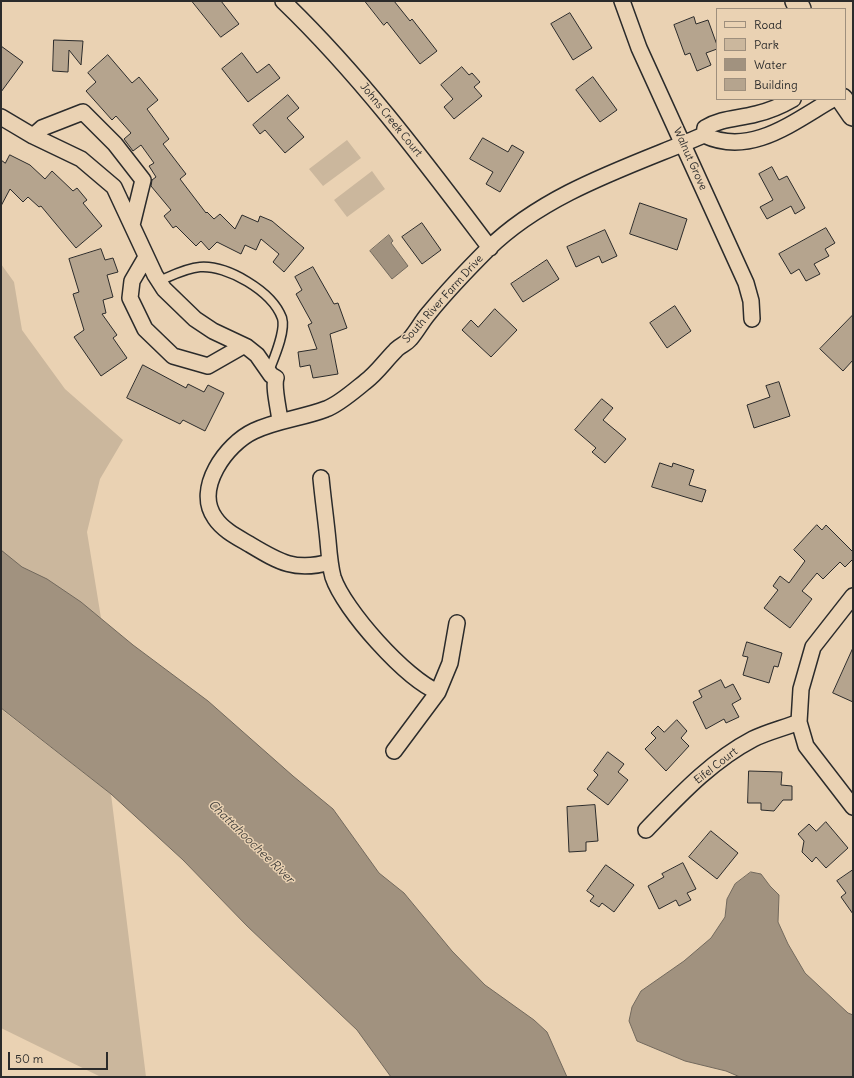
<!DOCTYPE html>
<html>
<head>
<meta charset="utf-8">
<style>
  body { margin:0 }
  #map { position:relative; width:854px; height:1078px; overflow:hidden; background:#ead2b3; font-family:Delius,sans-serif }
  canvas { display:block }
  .frame { position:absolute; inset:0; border:2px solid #2b2b2b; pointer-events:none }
  .legend { position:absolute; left:716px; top:8px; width:130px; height:92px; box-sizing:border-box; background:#ead2b3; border:1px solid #9e8f7d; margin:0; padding:5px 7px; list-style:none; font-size:12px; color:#2b2b2b }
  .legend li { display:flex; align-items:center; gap:8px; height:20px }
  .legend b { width:20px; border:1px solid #9e8f7d }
  .scale { position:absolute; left:8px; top:1052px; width:100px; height:18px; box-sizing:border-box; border:2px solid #2b2b2b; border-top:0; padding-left:5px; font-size:12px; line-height:14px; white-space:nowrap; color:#2b2b2b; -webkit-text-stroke:3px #ead2b3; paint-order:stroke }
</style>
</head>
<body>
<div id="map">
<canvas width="854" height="1078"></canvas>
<div class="frame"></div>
<ul class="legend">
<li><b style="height:5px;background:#ead2b3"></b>Road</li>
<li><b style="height:11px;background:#cbb79d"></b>Park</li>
<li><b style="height:11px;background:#a1927f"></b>Water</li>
<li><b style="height:11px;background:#b5a48e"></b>Building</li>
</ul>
<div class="scale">50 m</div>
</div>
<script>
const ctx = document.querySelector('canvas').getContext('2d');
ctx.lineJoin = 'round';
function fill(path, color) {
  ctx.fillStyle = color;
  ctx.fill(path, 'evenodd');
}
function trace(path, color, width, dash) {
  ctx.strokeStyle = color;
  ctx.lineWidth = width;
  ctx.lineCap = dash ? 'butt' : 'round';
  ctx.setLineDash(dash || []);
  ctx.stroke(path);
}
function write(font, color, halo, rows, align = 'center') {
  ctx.font = font + ' Delius,sans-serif';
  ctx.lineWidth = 3;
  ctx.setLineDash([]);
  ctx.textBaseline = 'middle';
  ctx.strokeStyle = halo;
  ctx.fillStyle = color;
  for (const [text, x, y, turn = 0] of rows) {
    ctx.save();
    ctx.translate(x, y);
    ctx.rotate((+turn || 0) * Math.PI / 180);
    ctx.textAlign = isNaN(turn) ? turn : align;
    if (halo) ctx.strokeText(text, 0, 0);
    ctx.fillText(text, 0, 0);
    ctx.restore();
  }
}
fill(new Path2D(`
  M347,140l14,18 -38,28 -14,-17z
  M372,171l13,18 -38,28 -13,-17z
  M1,264l13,18 8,48 43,59 58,51 -23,39 -13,53 22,135 -108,-95z
  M1,709l110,85 35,283h-45l-100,-49z`), '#cbb79d');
const water = new Path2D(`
  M389,235l4,6 -2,2 17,23 -16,13 -22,-28z
  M1,550l21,17 25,12 34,23 52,43 75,56 85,75 40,33 46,64 25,20 48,58 33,34 49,35 13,12 20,45h-176l-34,-47 -110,-104 -64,-66 -72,-66 -110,-86z
  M751,872l10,2 9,12 9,9 -1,27 10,22 17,29 43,40 5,2v62h-113l-14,-6 -41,-10 -48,-20 -8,-20 3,-14 9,-16 43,-30 27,-23 14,-21 2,-18 8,-15z`);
fill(water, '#a1927f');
trace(water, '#72695d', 1);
const building = new Path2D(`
  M192,1h29l18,23 -18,13z
  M365,1h29l16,20 2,-2 25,32 -17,13 -33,-42 -3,3z
  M570,13l22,35 -19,12 -22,-36z
  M694,17l2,7 12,-4 9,25v4l-11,4 5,12 -14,6 -7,-18 -5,2 -11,-30z
  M54,40l29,1 -2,24 -12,-15 -1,22 -15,-1z
  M1,46l22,16 -22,30z
  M242,53l15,20 12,-9 11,14 -32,24 -26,-33z
  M108,55l24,28 7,-6 19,23 -11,9 22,30 -6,5 23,30 -6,5 26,34 1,-1 7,7 6,-5 15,15 7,-14 16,7 2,-6 12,5 32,27 -20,24 -11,-10 6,-8 -18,-15 -5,11 -11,-5 -4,9 -24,-12 -8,8 -8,-9 -5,5 -20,-20 -3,2 -9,-12 7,-6 -20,-24 1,-6 4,-3 -7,-11 5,-3 -13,-18 -8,6 -9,-12 7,-6 -15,-17 -4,4 -26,-29 10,-9 -8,-9z
  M462,67l7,8 3,-2 8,9 -6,5 8,9 -28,23 -10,-12 9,-8 -12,-14z
  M593,77l24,33 -17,12 -24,-32z
  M288,95l11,13 -12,10 17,19 -19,16 -20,-23 -5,4 -7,-9z
  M483,138l25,14 4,-7 12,7 -24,40 -14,-8 7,-12 -23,-13z
  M10,155l20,10 15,14 7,-8 21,20 4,-3 10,12 -4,3 19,23 -26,22 -35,-42 -2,1 -11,-10 -5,5 -13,-13 -9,17v-46l4,3z
  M772,167l7,13 8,-4 18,32 -10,6 -4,-8 -24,13 -7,-12 13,-7 -14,-26z
  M640,203l47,16 -10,31 -47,-16z
  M422,223l19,27 -19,14 -20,-27z
  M826,228l9,15 -10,6 4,7 -15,8 6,10 -14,7 -7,-12 -8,5 -12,-20z
  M605,230l12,26 -15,7 -3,-7 -23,11 -9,-20z
  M101,249l4,11 8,-2 5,14 -11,3 6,22 -10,3 3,13 -4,1 15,21 -4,3 14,20 -26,18 -27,-39 10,-7 -11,-36 6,-2 -10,-33z
  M547,260l12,19 -36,23 -12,-18z
  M313,267l21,37 4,-1 9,25 -17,6 8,40 -25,4 -3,-13 -10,2 -2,-15 19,-3 -9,-24 4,-2 -16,-29 6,-4 -7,-13z
  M675,306l16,25 -24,17 -17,-25z
  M495,309l22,21 -26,27 -29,-27 9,-10 7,7z
  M853,315v45l-10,11 -23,-22z
  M143,365l43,23 2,-4 16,8 4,-7 16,8 -19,38 -22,-11 -3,4 -53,-26z
  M779,382l11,34 -36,12 -7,-23 23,-8 -4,-11z
  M602,399l11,9 -10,12 23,19 -21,24 -13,-11 4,-4 -21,-18z
  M660,463l12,4 1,-4 21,7 -5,15 17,5 -4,12 -50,-15z
  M817,525l5,5 4,-5 27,27v7l-8,8 -5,-5 -17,17 -6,-6 -15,18 10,8 -22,29 -26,-20 14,-18 -5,-4 7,-10 9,7 16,-22 -11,-11z
  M747,642l35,11 -4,14 -4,-1 -5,17 -26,-8 5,-18 -5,-1z
  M853,648v54l-20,-9z
  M721,680l4,8 8,-4 8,15 -9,5 7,13 -13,6 -2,-4 -18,10 -13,-27 9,-5 -3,-6z
  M677,720l10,11 -6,7 8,8 -23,25 -21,-22 11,-11 -5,-5 7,-7 6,6z
  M608,752l16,12 -6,8 10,8 -20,25 -21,-16 11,-14 -4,-4z
  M749,771l33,1 -1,13 11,1v14h-9l-9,11 -13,-1v-7h-13z
  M595,805l3,36 -12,1v9l-17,1 -2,-45z
  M826,822l22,26 -22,20 -10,-11 -4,5 -10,-10 2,-11 -6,-7 11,-10 7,7z
  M711,831l27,22 -21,26 -28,-22z
  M683,863l13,26 -9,4 4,7 -12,6 -3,-6 -17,9 -11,-23 16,-9 -2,-3z
  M606,865l28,20 -20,27 -12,-9 -3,4 -9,-6 4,-5 -7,-5z
  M853,870v44l-12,-17 5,-4 -9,-12z`);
fill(building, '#b5a48e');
trace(building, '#2b2b2b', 1);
const service = new Path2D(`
  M159,281c12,-5 27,-13 41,-14 27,-2 72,24 82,51 4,13 -8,40 -13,53`);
const minor = new Path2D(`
  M283,1c78,75 142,161 207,247
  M622,1l17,47 107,235 5,18 1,18
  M1,117l32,19 48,23 33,28 41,88 9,14 31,30 18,12 34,16 10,8 14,20 5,3c-3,9 3,32 4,43
  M704,135l1,-7c17,-10 32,-9 51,-14 13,-3 25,-8 37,-15
  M33,136l9,-8 41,-16 32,32 28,36 -11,45
  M146,257l-14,24 -2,17 15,31 28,27 35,10 35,-20
  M321,478c2,21 5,42 7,63 1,12 2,25 5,36 11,33 73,102 105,115
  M330,562c-35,10 -51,0 -81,-18 -12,-7 -26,-14 -34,-26 -21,-29 11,-74 39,-87 23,-11 49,-13 72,-22 12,-4 29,-19 39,-27 12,-9 20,-21 30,-31 4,-5 11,-7 15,-12 7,-8 12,-18 19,-26 18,-22 39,-44 59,-64 58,-57 143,-83 216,-114 47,22 89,-13 129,-36
  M853,596l-40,51 -12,42 -2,33 7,24 47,61
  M394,751l44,-59 12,-29 7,-40
  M646,830c33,-34 65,-69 107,-91 14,-7 31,-11 46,-17`);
const secondary = new Path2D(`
  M796,1l4,8
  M842,99l11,16`);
trace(service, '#2b2b2b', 11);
trace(minor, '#2b2b2b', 18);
trace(secondary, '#2b2b2b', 24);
trace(service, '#ead2b3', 8);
trace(minor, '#ead2b3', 15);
trace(secondary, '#ead2b3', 21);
write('11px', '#2b2b2b', '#ead2b3', [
  ["Johns Creek Court",391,120,51],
  ["Walnut Grove",690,159,66],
  ["South River Farm Drive",443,299,-48],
  ["Eifel Court",716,766,-38]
]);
write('italic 12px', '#484540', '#ead2b3', [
  ["Chattahoochee River",251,842,44]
]);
</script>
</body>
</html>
